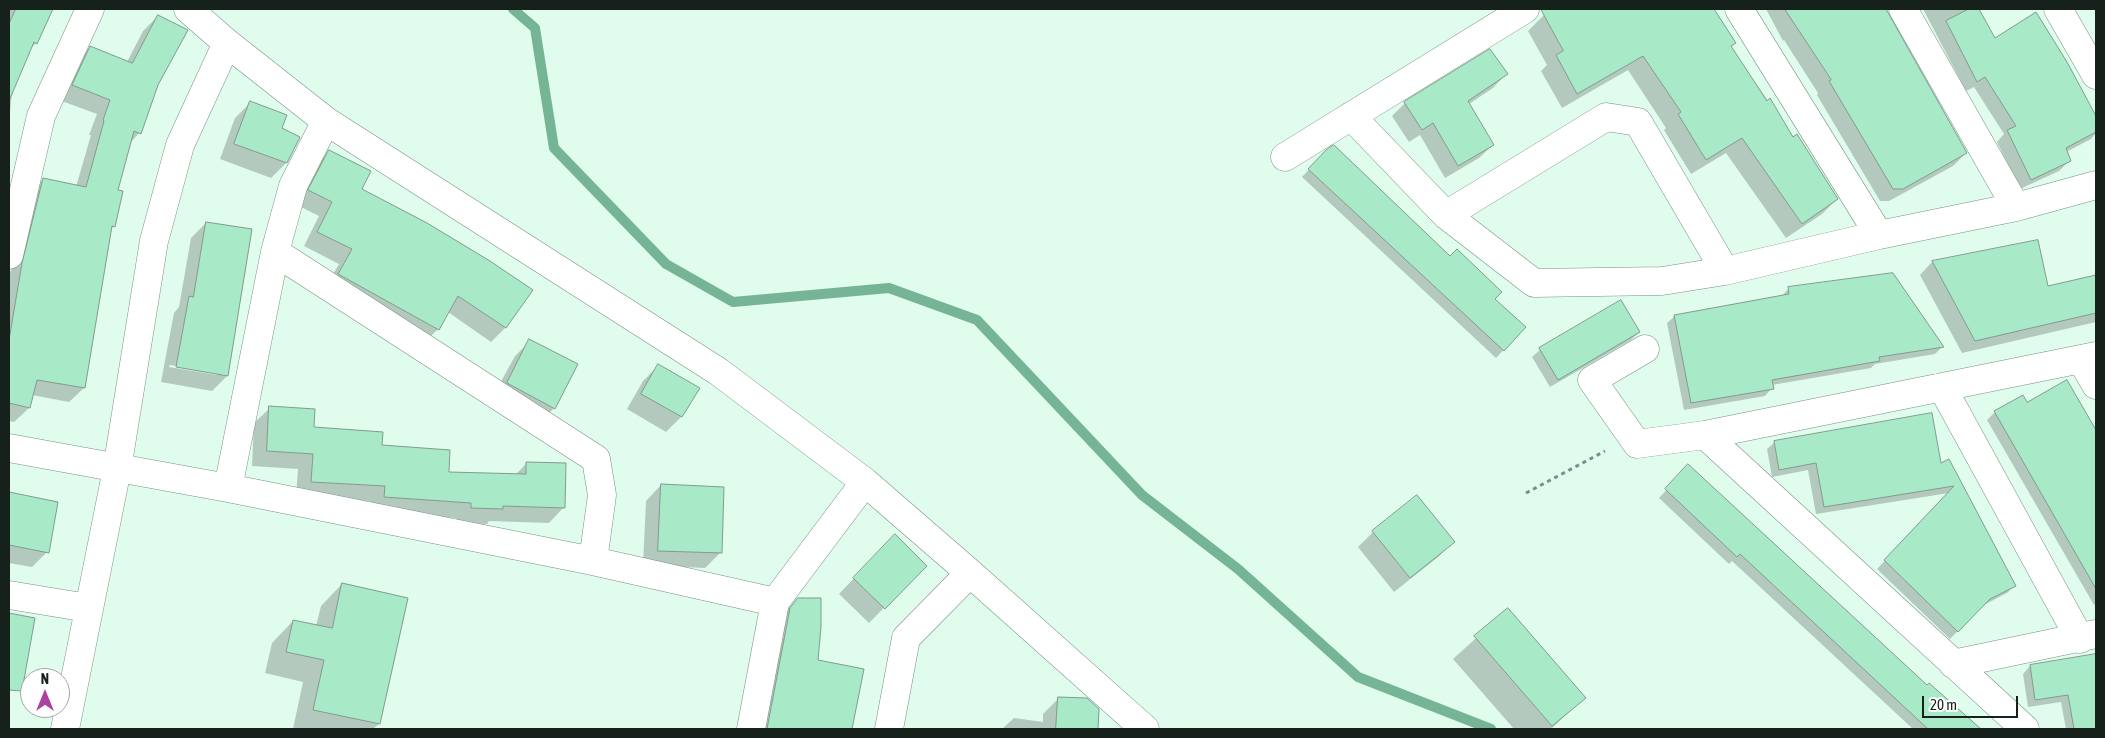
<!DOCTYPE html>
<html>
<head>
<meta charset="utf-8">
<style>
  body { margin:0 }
  #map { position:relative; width:2105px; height:738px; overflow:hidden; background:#e0fced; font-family:"Asap Condensed",sans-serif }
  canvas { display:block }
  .frame { position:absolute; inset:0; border:10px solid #17211b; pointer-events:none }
  .north { position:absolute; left:20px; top:668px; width:50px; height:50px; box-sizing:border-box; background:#fff; border:1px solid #a2a6a4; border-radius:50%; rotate:0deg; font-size:14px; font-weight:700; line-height:20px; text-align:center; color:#17211b }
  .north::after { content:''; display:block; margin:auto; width:18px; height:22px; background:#ac41a1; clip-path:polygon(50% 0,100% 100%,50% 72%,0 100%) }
  .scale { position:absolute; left:1922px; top:696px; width:96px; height:22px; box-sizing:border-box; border:2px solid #17211b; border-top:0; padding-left:6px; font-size:15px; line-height:18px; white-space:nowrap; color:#17211b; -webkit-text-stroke:4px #fff; paint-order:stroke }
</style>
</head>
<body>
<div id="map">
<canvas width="2105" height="738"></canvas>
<div class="frame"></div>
<div class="north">N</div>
<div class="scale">20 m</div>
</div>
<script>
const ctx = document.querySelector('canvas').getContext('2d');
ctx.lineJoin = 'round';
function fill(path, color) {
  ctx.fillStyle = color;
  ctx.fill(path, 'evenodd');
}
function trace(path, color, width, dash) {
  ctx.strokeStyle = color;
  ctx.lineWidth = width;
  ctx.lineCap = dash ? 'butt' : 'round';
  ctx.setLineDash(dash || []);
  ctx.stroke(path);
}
fill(new Path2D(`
  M9,9h43l-16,34 -6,6 -18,42 -3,32z
  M1555,9h157l23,34 -5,4 107,152 -15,15 -36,24 -60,-85 -35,21 -27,-44 2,-2 -38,-58 -66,38 -21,-37 6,-6 -19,-34 15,-15z
  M1766,9h118l82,144 -13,13 -64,35h-9l-63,-106 1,-2 -34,-53 -1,1z
  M1923,9h54l17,31 72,23 30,56v14l-5,6 -25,13 4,8 -11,11 -39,18 -23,-47 7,-8 -30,-47 -8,4z
  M158,16l-1,69 -18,48 -9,10 -13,48 -3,35 -4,4 -26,158 -15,14 -37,-7 -3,13 -15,14 -5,-1v-150h2l17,-77 15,-14 33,7 15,-52h-2l8,-21 -38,-14 17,-38 14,-14 37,14 16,-31z
  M1506,74l-13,14 -24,16 24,41 -14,13 -34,20 -25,-43 -11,7 -17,-26 13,-13z
  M250,103l31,26 18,8 -13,26 -15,15 -51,-19 15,-41z
  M1327,151l197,177 -28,30 -194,-181z
  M329,152l32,38 170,101 -26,37 -14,14 -43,-30 -10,17 -14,14 -99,-55 14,-24 -35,-18 15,-30 -24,-12 20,-38z
  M206,223l21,153 -15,15 -51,-9 13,-69 5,-6 12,-69zM170,365l47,8v2l-48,-8z
  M2037,241l10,46 49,-12v47l-134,31 -42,-78 12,-13z
  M1789,288l153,59 -7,7 -60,10 -4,4 -99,17v3l-7,8 -81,14 -17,-87 8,-7 106,-19z
  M1639,332l-8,8 -81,47 -18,-30 8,-7z
  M530,341l24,67 -15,15 -47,-25 23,-42z
  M658,366l40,22 -17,29 -15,15 -39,-23 16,-28z
  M2067,382l29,52v169l-2,2 -107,-185 8,-8 32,-8z
  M270,408l43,21 68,17 67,27 67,2 12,-12 37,44 -15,16 -60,-2 -2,3 -31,-1v-5l-86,-6v-11l-74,-4 2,-28 -46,-3 2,-43z
  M1775,442l165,23 9,-4 66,124 -8,8 -25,13 -32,33 -73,-70 72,-76 -133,21 -8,-44 -36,7 -5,-28z
  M1681,474l246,212 3,-2 48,45h-65l-181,-168 -3,3 -70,-66z
  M661,485l59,68 -15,15 -62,-3 3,-64z
  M9,494l48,9 -10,49 -15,15 -23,-4z
  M1373,532l80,10 -15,15 -44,35 -36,-45z
  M880,551l45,15 -56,57 -30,-29z
  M342,584l37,140 -6,5h-80l10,-47 -38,-9 7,-30 21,-22 23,5 5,-20z
  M798,599l19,62 46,9 -12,59h-96l28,-115z
  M1507,610l77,88 -33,31h-37l-61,-70z
  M9,614l25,5 -22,52 -3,-1z
  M2096,656v73h-30l-5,-27 -33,5 -5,-33 7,-8z
  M1058,699l39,10 -1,20h-94l12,-11 29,4v-8z`), '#0003');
trace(new Path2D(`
  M513,9l22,19 19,120 112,116 67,38 156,-14 88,32 165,175 96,74 120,108 133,52`), '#75b495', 10);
const building = new Path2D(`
  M16,9h37l-16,35 -3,-2 -25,59v-77z
  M1541,9h173l22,34 -5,3 36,55 3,-3 23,39 4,-3 41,65 -36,25 -60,-86 -36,22 -28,-46 3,-2 -38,-56 -66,38 -21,-39 7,-4z
  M1785,9h101l81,144 -64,36h-10l-64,-108 2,-1z
  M1969,9h10l16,29 41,-26 31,50 29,54v16l-30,16 5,13 -40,19 -24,-50 9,-4 -31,-49 -8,5 -31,-61z
  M158,15l30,15 -30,55 -17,49 -7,-3 -16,59 5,1 -8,36 -3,-1 -27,162 -48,-8 -7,28 -21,-5v-63l13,-77 21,-85 43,9 18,-66 -1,-1 7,-20 -38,-15 18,-39 42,17z
  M1490,49l18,25 -40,27 26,44 -36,21 -25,-43 -11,7 -18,-28z
  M250,101l37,14 -5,13 18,9 -13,26 -53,-19z
  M1334,145l116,111 7,-7 45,43 -7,7 31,28 -22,24 -196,-182 18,-19z
  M329,150l42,21 -9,18 65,34 63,38 43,29 -27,38 -48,-32 -19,34 -101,-56 14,-25 -35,-17 15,-30 -24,-12z
  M206,222l46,7 -24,147 -52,-9 13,-71 4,1z
  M2038,240l10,46 48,-11v38l-121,28 -43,-80z
  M1893,273l51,74 -65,10 1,4 -108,19 2,9 -83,14 -17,-88 115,-21 -1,-7z
  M1621,300l19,32 -82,48 -19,-32z
  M529,339l49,25 -23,45 -48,-26z
  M658,364l42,24 -18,29 -41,-23z
  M2067,380l29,50v159l-102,-178 29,-16 4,7z
  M269,406l46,3 -1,18 69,5 -1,13 68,5 -1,22 77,2v-12l40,1 -1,45 -62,-2v3l-32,-1v-5l-87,-6 1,-11 -74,-4 2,-28 -46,-3z
  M1932,413l9,50 8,-4 67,127 -26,13 -32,33 -74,-72 70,-74 -130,21 -8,-44 -37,7 -5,-29z
  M1688,464l239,221 2,-2 52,46h-53l-188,-175 -3,3 -72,-68z
  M661,484l63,3 -2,66 -64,-2z
  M9,492l49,10 -9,51 -40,-8z
  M1417,495l38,47 -45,36 -38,-47z
  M895,534l32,32 -42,43 -32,-31z
  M342,583l66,15 -28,126 -67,-14 11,-50 -38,-8 7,-32 39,8z
  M798,598h23v29l-3,33 46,9 -12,60h-85l23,-121z
  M1508,608l78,90 -34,28 -78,-90z
  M9,613l26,5 -13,73 -13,-1z
  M2096,654v75h-22l-6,-34 -33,5 -5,-35z
  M1058,697l29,1 12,11 -1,20h-42z`);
fill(building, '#a8e9c7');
trace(building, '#819b8d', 1);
const street = new Path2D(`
  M188,9l39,34 99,78 393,251 146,110 105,91 175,156
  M1739,9l140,226
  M1903,9l113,198
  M2058,9l38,66
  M1351,116l95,99 88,68 128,-2 63,-10 154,-36 137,-28 80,-22
  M1285,157l240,-148
  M1446,215l160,-98 32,5 87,149
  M275,252l321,207 6,36 -9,66
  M9,255l32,-139 49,-107
  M1645,349l-53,31 45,64 68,-9 391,-79
  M2081,359l15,26
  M1942,387l138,252
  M1705,435l320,294
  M9,448l219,40 365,73 182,41
  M228,488l47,-236 18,-66 33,-65
  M9,595l79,13
  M1953,664l143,-30
  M65,729l52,-260 37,-228 26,-96 47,-102
  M751,729l24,-127 90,-120
  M889,729l17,-91 64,-65`);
trace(street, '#789184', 29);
trace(new Path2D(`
  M1526,493l79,-42`), '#7c8f84', 3, [4, 4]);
trace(street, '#fff', 28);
</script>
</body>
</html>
